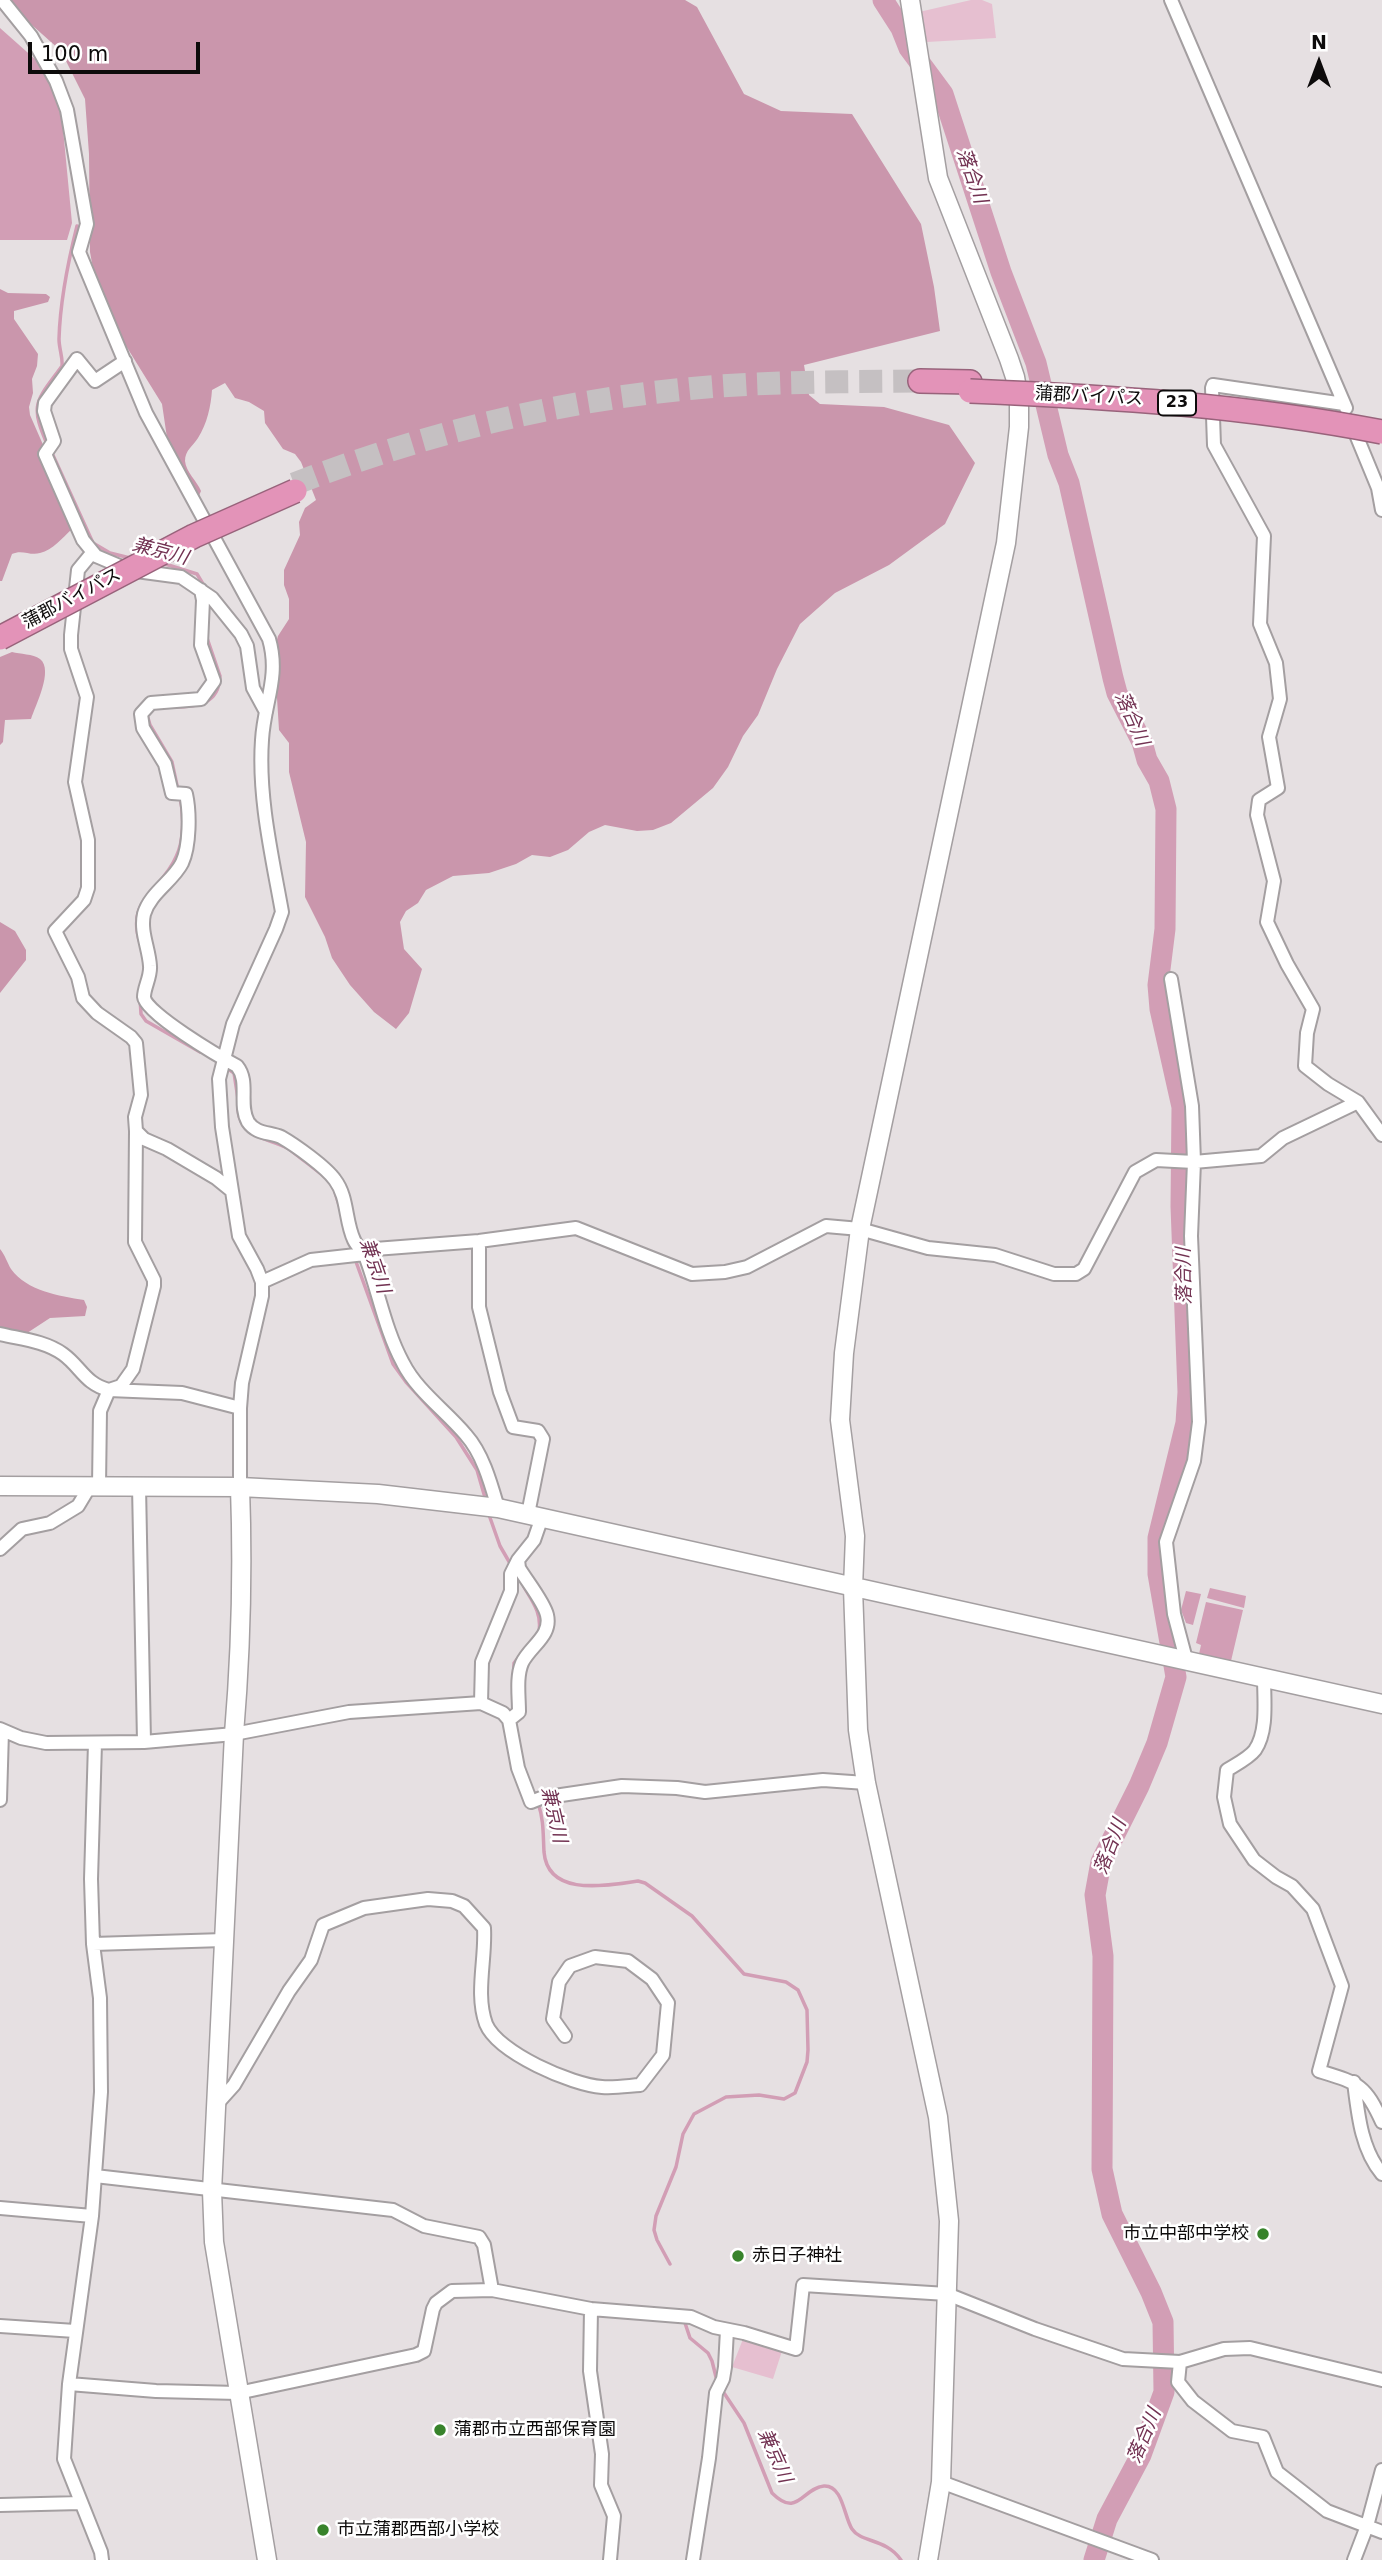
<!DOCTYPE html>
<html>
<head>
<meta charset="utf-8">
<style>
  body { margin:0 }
  #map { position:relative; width:1382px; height:2560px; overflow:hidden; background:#e6e0e2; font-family:"DejaVu Sans",sans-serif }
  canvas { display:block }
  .north { position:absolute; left:1284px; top:28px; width:70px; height:70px; -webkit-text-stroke:5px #fff; paint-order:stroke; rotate:0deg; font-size:19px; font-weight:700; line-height:28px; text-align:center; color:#0d0b0b }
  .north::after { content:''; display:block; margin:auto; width:24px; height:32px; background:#0d0b0b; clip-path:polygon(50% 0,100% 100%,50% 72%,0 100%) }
  .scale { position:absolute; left:28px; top:42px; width:172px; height:32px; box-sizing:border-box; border:4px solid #0d0b0b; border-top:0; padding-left:9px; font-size:21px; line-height:24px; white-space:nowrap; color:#0d0b0b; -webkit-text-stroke:5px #fff; paint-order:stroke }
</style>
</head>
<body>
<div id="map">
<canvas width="1382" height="2560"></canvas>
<div class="north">N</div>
<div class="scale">100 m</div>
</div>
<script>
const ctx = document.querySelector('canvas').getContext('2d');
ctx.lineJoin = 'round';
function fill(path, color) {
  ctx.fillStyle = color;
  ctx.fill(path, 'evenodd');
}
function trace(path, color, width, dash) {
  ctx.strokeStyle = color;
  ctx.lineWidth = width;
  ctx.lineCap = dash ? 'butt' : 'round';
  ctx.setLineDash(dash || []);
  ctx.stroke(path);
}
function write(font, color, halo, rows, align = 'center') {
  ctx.font = font + ' "DejaVu Sans","Noto Sans JP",sans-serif';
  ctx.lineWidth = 5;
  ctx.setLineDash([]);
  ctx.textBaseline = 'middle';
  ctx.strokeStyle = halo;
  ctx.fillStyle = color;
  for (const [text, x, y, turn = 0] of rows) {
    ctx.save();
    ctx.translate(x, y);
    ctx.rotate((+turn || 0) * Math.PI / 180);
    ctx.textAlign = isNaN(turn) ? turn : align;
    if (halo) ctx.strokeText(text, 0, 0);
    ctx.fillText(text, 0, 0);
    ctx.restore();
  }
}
fill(new Path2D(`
  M971,0h11l10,4 4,34 -69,4 -4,-8 -4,-22z
  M743,2339l39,12 -9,28 -41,-12z`), '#e6bfd0');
fill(new Path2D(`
  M4,0h681l12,7 47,87 37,17 71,3 69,110 13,63 6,44 -136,34 5,30 11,9 64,3 65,18 26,38 -30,61 -56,41 -54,28 -35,31 -23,45 -19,46 -15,21 -15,31 -15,21 -42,35 -18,7 -16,1 -32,-6 -16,7 -21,18 -18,7 -18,-2 -16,9 -27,9 -36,3 -27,14 -8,13 -12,8 -6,11 4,27 18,20 -13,44 -13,16 -22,-17 -24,-27 -18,-27 -7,-21 -20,-40 1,-55 -17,-70v-29l-10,-13 -5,-80 4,-14 11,-17v-20l-5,-14v-15l16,-35 -1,-13 6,-14 11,-8 -15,-38 -6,-8 -12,-5 -18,-26 -1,-12 -15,-9 -14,-4 -10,-15 -13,7c-1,16 -5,34 -14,48 -5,8 -13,12 -13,23 1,11 12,20 16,30l-3,7 -28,-40 -8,-54 -39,-63 -17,-33 -12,-34 -4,-22 -1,-98 -4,-55 -24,-48z
  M0,289l8,4 38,1 4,3 -2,5 -34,9v8l24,35 -1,12 -5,13 1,14 -4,14 1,8 14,32 28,82c-10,9 -19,21 -32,24 -10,3 -18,-4 -28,1l-10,27h-2z
  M12,652c8,2 21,2 28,7 14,11 -5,47 -9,60l-26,1 -2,22 -3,3v-88z
  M0,922l15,9 11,19v10l-26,33z
  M0,1249c5,6 7,13 11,20 16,22 48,27 73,31l3,7 -2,9 -35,2 -26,17 -24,-5z`), '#ca96ac');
fill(new Path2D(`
  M0,28l45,40 16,40 11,115 -5,17h-67z
  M1210,1588l36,8 -2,12 -37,-10z
  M1186,1591l15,3 -8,31 -7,-2 -5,-13z
  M1206,1602l37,8 -12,51 -32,-7 2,-9 -5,-2z`), '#d29eb5');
trace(new Path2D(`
  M48,446c-19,-43 -12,-44 14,-80 1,-9 -3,-17 -3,-27 1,-37 9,-77 18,-113
  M52,453l41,90 17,10 20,5
  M162,563l35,11 9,15
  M174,707c22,0 45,-2 46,-31l-13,-38
  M148,718l2,7 22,37 6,28
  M140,943c-15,-45 22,-52 36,-86 8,-16 8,-42 4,-60
  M140,998l1,16 5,7 54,31
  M225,1067l9,6 4,26
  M238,1110c3,30 31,27 51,39 12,9 24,19 36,28
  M334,1189l6,19
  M355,1259l38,105 13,18 50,55 21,33 9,31
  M488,1512l12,34 11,19
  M524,1587c8,14 18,26 15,44
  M513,1684l1,-21 8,-10
  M538,1803c6,17 5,32 6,49 4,46 64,33 94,29l7,2 47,33 52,58 42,8 12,8 9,20 1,40 -1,12 -12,31 -11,6 -25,-4 -33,2 -32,17 -11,20 -7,33 -20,49 -2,14 3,10 13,24
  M684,2320l6,18 18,15 4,8 5,20
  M722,2390l22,33 28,70c26,26 30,-5 52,-7 19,-1 20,31 28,43 9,14 34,9 49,31`), '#d29eb5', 3.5);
trace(new Path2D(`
  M883,0l18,28 8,20 34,46 58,178 35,91 22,92 11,28 44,195 4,15 25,49 5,18 12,21 7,28 -1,120 -7,56 2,24 22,98 -1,99 7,186 -2,31 -28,115v36l18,103 -19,66 -18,43 -38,76 -6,33 8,61 -1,213 10,45 39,78 12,30 1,70 -23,63 -34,64 -13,41`), '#d29eb5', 21);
trace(new Path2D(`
  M294,484c127,-49 257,-82 392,-95 77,-8 156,-7 234,-8`), '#c5c0c2', 23, [23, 11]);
const street = new Path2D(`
  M2,0l29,36 25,45 11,29 20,114 -8,28 67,161 123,226c11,38 -5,64 -7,101 -4,57 10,116 20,172l-6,17 -43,95 -14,55 3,48 17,109 18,33 5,13v14l-20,87 -2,25v79
  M1171,0l175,408
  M125,361l-30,20 -18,-22 -32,44 -1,8 10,30 -9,13 38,86 13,16 33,14 52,7 31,21 29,36 6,12 6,42 13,24
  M1344,404l-131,-19 -1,3 2,57 50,91 -4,88 16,39 4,36 -11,38 9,51 -19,12 -2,15 17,66 -7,41 20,42 26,45 -6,24 -2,33 23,18 30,18 24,33
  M1352,425l26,63 4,22
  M92,553l-14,17 -7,65v14l16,48 -12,85 13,58v48l-4,12 -29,31 23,46 5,21 14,15 34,24 5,6 5,52 -6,22 1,14 8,8 23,10 49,29 16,13
  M201,590l2,10 -2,45 13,36 -13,18 -50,4 -10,11 2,14 22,36 7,29 14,1c4,18 4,52 -4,69 -9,18 -32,30 -38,51 -4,18 5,34 6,52 1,11 -6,21 -6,31 1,16 76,60 93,69 13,16 1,38 11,56 8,12 21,10 33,15 14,8 45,30 54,43 13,17 10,41 19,60 3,7 10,11 12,18 13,35 19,72 37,105 14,28 43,48 63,72 17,19 25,49 32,73
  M1171,979l21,127 2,56 -3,74 8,186 -5,39 -28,81 8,72 13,49
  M479,1241v66l21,85 13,35 25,4 5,8 -15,75
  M262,1282l49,-22 54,-6 10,-5 104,-8 97,-13 116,46 33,-2 22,-5 79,-41 34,3 68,19 67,7 59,19h22l8,-5 51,-97 21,-12 38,2 67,-6 22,-18 75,-36
  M0,1334c21,5 45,7 63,20 18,13 22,30 46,36l73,3 58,15
  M99,1486l1,-75 9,-21 12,-4 12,-17 21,-83v-6l-19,-38 1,-111
  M139,1486l5,256
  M0,1549l22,-20 28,-6 28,-17 12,-20
  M1264,1677c0,23 4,54 -9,73 -6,8 -20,15 -28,20l-3,27 6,27 24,36 22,17 16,9 21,23 29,77 -23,85c39,12 46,13 63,51
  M481,1703l1,-41 29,-71v-17l7,-14 16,-20 8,-23
  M509,1720l10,-8c0,-16 -3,-35 3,-49 8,-17 30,-27 25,-48 -3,-13 -21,-35 -28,-47l-1,-8
  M0,1729l21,9 25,5 98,-1 90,-8 115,-22 132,-9 22,10 6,7 9,48 13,34 10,-4 81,-12 55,2 28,4 118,-12 43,3
  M95,1743l-4,136 2,65 7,54 1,94 -9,124 -23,168 -5,75 37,93 1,8
  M0,1800l2,-69
  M93,1944l131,-4
  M1354,2082c4,32 7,67 28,92
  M216,2105l18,-20 55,-94 22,-31 12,-35 41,-17 64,-9 24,2 12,5 20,22c2,31 -9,66 2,96 12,29 86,61 116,63 12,1 25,-1 38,-2l23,-30 5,-52 -16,-24 -24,-18 -33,-4 -25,9 -11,16 -6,37 12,17
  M95,2176l298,34 31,16 55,11 5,8 8,45
  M0,2208l92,8
  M591,2309l-1,62 12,83 -1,31 13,31 -4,44
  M0,2326l75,5
  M1180,2362l-2,20 15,19 39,30 31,6 14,35 50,39 55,21
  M69,2384l87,7 82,2 178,-38 8,-4 9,-42 3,-6 16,-12 40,-1 99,19 100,8 23,10 30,6 52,16 7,-64 144,9 88,35 88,30 57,3 44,-13 26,-1 132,32
  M941,2482l211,78
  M0,2505l81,-2
  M693,2560l16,-102 7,-65 7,-14 2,-12 2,-37
  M1354,2560l13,-34 15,-56`);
const secondary = new Path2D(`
  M910,0l28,178 71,181 6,18 4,23v27l-13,116 -146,686 -16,124 -4,67 15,116 -2,52 5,142 8,53 72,334 11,104 -8,261 -13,78
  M0,1486l240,1 138,7 120,14 884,196
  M240,1487c3,83 1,164 -6,247l-22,457 2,51 53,318`);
const highway = new Path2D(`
  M920,381l50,1`);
trace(street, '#a49fa1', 16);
trace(secondary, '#a49fa1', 21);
trace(highway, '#98637b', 26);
trace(street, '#fff', 12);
trace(secondary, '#fff', 18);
trace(highway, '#e393b8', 23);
const highwayBridge = new Path2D(`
  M970,391c141,6 273,14 412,41
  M0,638l194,-102 101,-45`);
trace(highwayBridge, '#98637b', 26, []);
trace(highwayBridge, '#e393b8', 23);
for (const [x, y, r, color] of [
  [1263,2234,7,"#38832b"],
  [738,2256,7,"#38832b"],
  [440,2430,7,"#38832b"],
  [323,2530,7,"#38832b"]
]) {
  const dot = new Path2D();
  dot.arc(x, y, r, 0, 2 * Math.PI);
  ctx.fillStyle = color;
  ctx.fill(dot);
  trace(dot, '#fff', 2.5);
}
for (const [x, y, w] of [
  [1177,403,38]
]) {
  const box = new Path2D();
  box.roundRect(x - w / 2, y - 12.5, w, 25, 5);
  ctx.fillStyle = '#fff';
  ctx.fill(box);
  trace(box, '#0d0b0b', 2);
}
write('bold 16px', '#0d0b0b', null, [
  ["23",1177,403]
]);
write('18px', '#0d0b0b', '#fff', [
  ["蒲郡バイパス",1089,397,3],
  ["蒲郡バイパス",72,599,-28]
]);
write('18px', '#0d0b0b', '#fff', [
  ["市立中部中学校",1249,2234,"right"],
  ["赤日子神社",752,2256],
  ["蒲郡市立西部保育園",454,2430],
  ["市立蒲郡西部小学校",337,2530]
], 'left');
write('italic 19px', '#723252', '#fff', [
  ["落合川",971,176,71],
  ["兼京川",160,552,15],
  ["落合川",1131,719,66],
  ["兼京川",374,1266,71],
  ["落合川",1185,1276,-91],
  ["兼京川",553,1815,77],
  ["落合川",1111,1847,-69],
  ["落合川",1145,2436,-67],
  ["兼京川",774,2456,66]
]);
</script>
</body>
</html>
